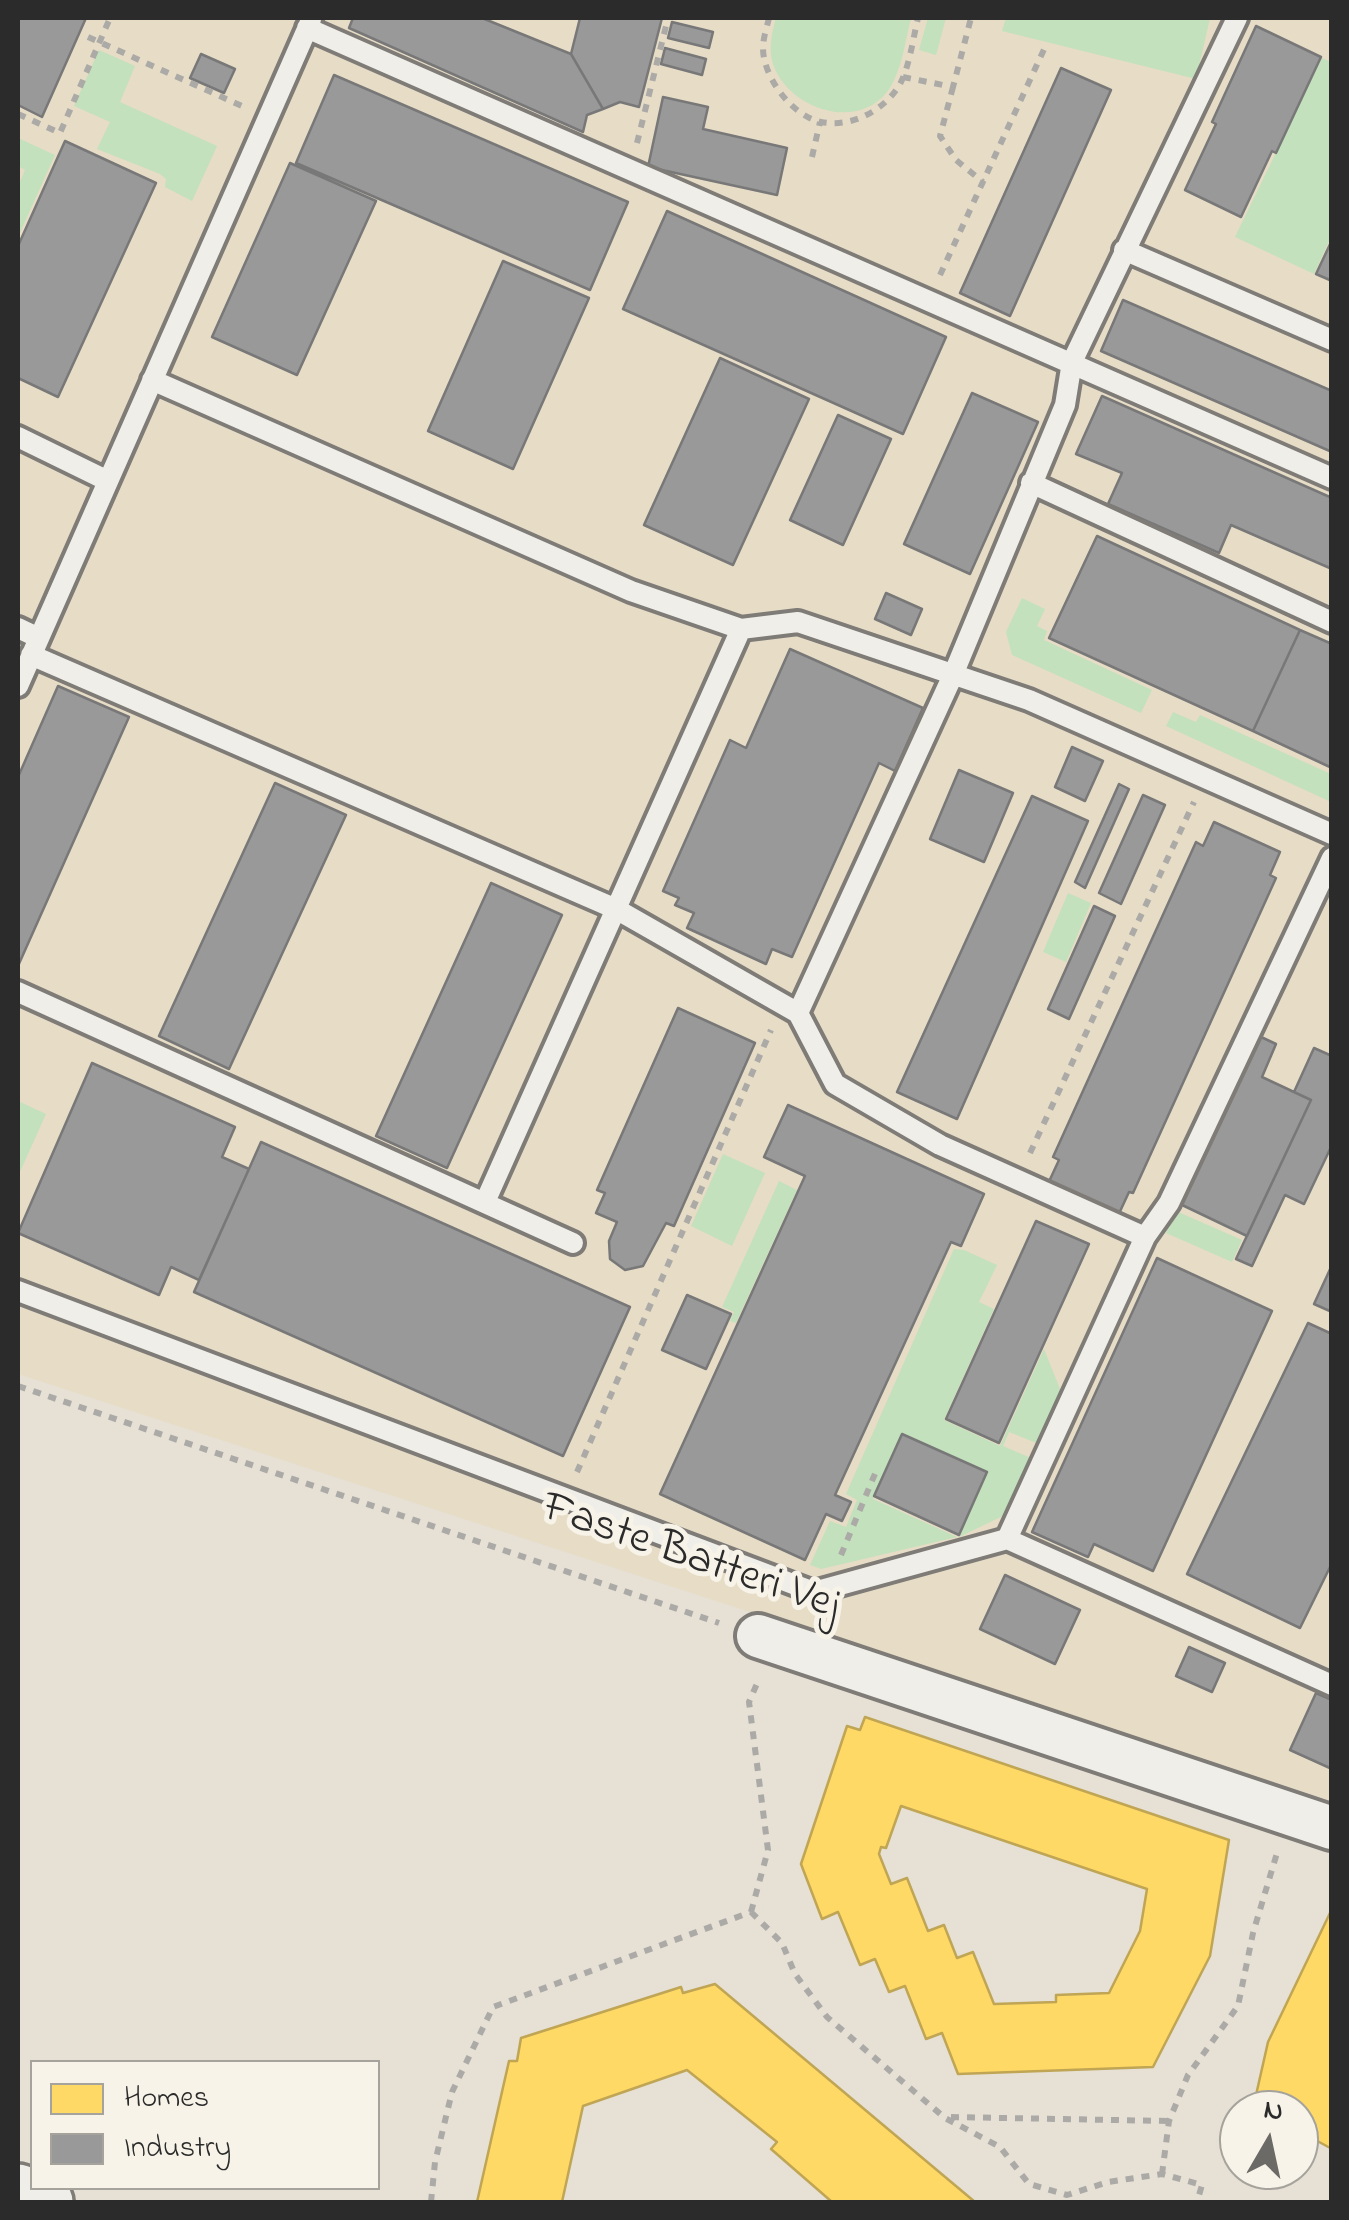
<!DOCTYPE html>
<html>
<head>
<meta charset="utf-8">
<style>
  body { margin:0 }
  #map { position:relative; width:1349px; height:2220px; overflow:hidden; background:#e6e0d5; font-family:"Indie Flower",sans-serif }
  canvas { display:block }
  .frame { position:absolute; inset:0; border:20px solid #2b2b2b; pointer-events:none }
  .legend { position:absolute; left:30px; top:2060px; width:350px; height:130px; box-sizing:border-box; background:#f7f3e8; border:2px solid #a5a39c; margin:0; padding:12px 18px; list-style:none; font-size:30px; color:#2b2b2b }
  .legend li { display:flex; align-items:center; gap:20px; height:50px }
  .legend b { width:50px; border:2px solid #a5a39c }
  .north { position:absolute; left:1219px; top:2090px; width:100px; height:100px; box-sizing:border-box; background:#f7f3e8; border:2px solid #a5a39c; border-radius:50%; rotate:9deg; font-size:28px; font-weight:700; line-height:40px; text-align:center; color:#2b2b2b }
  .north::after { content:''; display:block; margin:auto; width:35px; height:45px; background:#6c6a66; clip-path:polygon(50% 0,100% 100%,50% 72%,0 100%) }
</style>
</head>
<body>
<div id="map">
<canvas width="1349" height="2220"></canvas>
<div class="frame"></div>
<ul class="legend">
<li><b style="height:28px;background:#ffd966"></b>Homes</li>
<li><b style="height:28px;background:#999"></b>Industry</li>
</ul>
<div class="north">N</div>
</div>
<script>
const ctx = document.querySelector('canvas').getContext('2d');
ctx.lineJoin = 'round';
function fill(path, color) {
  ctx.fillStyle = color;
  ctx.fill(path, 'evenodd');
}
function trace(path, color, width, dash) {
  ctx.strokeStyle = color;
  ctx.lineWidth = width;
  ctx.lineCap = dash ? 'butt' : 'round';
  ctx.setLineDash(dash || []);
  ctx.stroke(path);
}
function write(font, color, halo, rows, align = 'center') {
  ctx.font = font + ' "Indie Flower",sans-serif';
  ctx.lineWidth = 10;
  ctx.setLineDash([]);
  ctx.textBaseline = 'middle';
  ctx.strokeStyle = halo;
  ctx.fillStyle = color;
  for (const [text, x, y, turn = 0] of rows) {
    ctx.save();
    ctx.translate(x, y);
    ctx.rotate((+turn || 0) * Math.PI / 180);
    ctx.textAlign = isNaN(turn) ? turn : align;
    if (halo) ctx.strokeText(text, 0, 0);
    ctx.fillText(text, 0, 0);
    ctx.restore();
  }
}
fill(new Path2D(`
  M18,18h1313v1783l-1313,-427z`), '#e7dcc6');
fill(new Path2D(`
  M776,18h135c-6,23 -9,54 -24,74 -32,40 -99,16 -114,-28 -5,-15 -1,-32 3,-46z
  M928,18h18l-10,37 -17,-5z
  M1006,18h204l-14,61 -194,-48z
  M99,50l36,16 -15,36 97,44 -25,55 -27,-14 1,-8 -6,-5 -63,-25 13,-27 -36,-16z
  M1322,58l9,4v175l-17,37 -79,-37z
  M18,138l37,17 -37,82v-50l7,-17 -7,-4z
  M1022,598l23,11 -8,17 10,5 -3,9 108,50 -11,23 -129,-58 -6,-23z
  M1173,712l23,10 4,-7 131,59v28l-165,-76z
  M1068,893l23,10 -25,59 -23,-10z
  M18,1101l28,13 -28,62z
  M723,1154l42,19 -33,73 -41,-20z
  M779,1181l18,9 -61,133 -6,-2 4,-9 -12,-5z
  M1176,1211l66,29 -10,22 -66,-29z
  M954,1249l10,1 33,15 -18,37 15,7 -50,111 56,26 44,-97 18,45 -23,50 -30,-12 -6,14 28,12 -26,57 -46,22 29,-65 -86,-39 -29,66 84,38 -136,32 -11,-4 20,-44 16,6 11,-27 -11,-6z`), '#c3e1bc');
const homes = new Path2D(`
  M865,1717l364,123 -19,116 -57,111 -195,7 -16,-41 -16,6 -21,-53 -16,6 -14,-33 -15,6 -22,-53 -16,7 -21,-55 46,-138 13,4zM901,1806l246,83 -7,42 -31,62 -53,2v7l-62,2 -21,-52 -16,6 -13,-33 -16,6 -21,-53 -16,6 -12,-30 2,-7 5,1z
  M1330,1913l2,1v235l-33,-18v-21h-38l-7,-6 14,-62z
  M715,1984l260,218h-143l-61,-53 6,-7 -90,-72 -104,36 -21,96h-85l32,-141h8l4,-23 160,-51 2,6z`);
fill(homes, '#ffd966');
trace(homes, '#bfa554', 2.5);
const industry = new Path2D(`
  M18,18h68l-44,99 -24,-12z
  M353,18h129l89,36 32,55 -16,6 -4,17 -234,-104z
  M580,18h82l-23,89 -19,-5 -17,7 -32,-55z
  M672,22l41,10 -4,16 -41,-10z
  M1256,26l65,31 -45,96 -4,-2 -31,66 -56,-27 31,-66 -4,-2z
  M665,48l41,11 -4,16 -41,-11z
  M201,54l34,15 -11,24 -34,-15z
  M1061,68l50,22 -101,226 -50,-23z
  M334,75l294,127 -38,88 -294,-127z
  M663,97l45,10 -5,22 84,19 -10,47 -129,-28z
  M65,141l91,42 -98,214 -40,-19v-132z
  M290,163l86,38 -79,174 -85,-38z
  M667,211l279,126 -43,97 -280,-125z
  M1332,240v41l-16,-7z
  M503,261l86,37 -76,171 -85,-38z
  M1123,300l209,91v61l-231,-101z
  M720,358l89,41 -76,166 -89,-40z
  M972,393l66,29 -68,152 -66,-30z
  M1102,396l230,102v71l-101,-44 -12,28 -111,-49 14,-31 -46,-19z
  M838,415l53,24 -48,106 -53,-25z
  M1097,536l203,94 -47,101 -204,-93z
  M886,593l36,16 -11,26 -36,-16z
  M1300,630l32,14v124l-79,-37z
  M790,649l133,59 -28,63 -16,-8 -87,194 -20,-8 -6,15 -79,-36 7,-15 -19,-8 4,-7 -16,-7 67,-151 16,8z
  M58,686l71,31 -111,249v-189z
  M1072,747l31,14 -18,40 -30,-14z
  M959,770l54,23 -29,69 -54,-23z
  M275,783l71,32 -117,254 -70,-33z
  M1119,784l10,5 -44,99 -10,-6z
  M1143,795l22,10 -44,99 -22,-11z
  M1032,796l56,25 -131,298 -60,-27z
  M1214,822l66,30 -10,23 6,3 -143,315 -4,-1 -13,28 -70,-32 13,-28 -6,-3 143,-315 7,4z
  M491,883l71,32 -115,253 -71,-32z
  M1094,906l21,10 -46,103 -21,-10z
  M678,1008l77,35 -81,183 -8,-3 -23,43 -18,4 -15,-11 -1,-18 8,-19 -21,-9 9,-20 -8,-3z
  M1259,1036l17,8 -14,33 49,23 -64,136 -67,-32z
  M1314,1048l18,8v89l-28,59 -19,-9 -33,71 -16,-7 75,-159 -17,-8z
  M92,1063l143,64 -13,30 27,12 -50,111 -28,-13 -12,28 -141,-62z
  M788,1105l196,89 -23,52 -10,-4 -116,253 16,7 -9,19 -16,-7 -21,46 -145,-66 145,-318 -41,-19z
  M261,1142l369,165 -67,149 -369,-164z
  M1036,1221l53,23 -90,199 -53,-24z
  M1157,1258l115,53 -119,260 -59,-27 -6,13 -56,-25z
  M1332,1265v47l-18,-8z
  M687,1295l44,19 -25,55 -44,-19z
  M1308,1323l24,11v229l-32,65 -113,-54z
  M902,1434l85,38 -28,63 -85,-39z
  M1005,1575l75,35 -25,54 -75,-35z
  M1189,1647l36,16 -13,29 -36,-16z
  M1316,1693l16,7v69l-42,-19z`);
fill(industry, '#999');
trace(industry, '#787878', 2.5);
const lane = new Path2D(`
  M307,28l1025,450
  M1124,250l208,90
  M152,380l479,211 110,38 57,-7 231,78 303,134
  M18,437l90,44
  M1031,483l301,139
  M18,628l21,10
  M31,655l585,254 182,104 37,71 105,61 205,92
  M18,686l293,-666
  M18,992l555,251
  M798,1013l155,-338 112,-270 7,-43 165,-344
  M485,1202l256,-573
  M18,1291l796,301 193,-53 325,146
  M1007,1539l138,-302 24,-34 163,-345`);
const street = new Path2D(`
  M758,1636l574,192`);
const secondary = new Path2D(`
  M18,2192l27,10`);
trace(lane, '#7f7c78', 28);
trace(street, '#7f7c78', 50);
trace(secondary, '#7f7c78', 62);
trace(new Path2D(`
  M769,18c-2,9 -6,20 -6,30 0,29 29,68 58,74 31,6 64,-12 79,-38 10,-19 13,-46 18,-66
  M88,37l154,69
  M903,77l50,10 18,-69
  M953,87l-13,49 16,24 27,22
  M18,114l42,19 50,-115
  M637,143l31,-125
  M812,157l8,-35
  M940,275l107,-232
  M1030,1153l164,-351
  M18,1386l701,237
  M577,1472l194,-442
  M841,1555l36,-86
  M751,1912l31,31 13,31 32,43 118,101 55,29 29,37 38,11 41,-13 54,-8 40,11 -5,17
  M751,1912l17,-62 -19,-148 10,-23
  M951,2117l218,4
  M1162,2174l7,-53 19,-46 50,-69 15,-73 24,-80
  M431,2202l4,-40 17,-70 41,-85 258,-95`), '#acaaa7', 6, [8, 8]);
trace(lane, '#f0eee9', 20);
trace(street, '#f0eee9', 42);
trace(secondary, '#f0eee9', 55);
write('45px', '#2b2b2b', '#f7f3e8', [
  ["Faste Batteri Vej",690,1560,19]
]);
</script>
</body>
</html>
